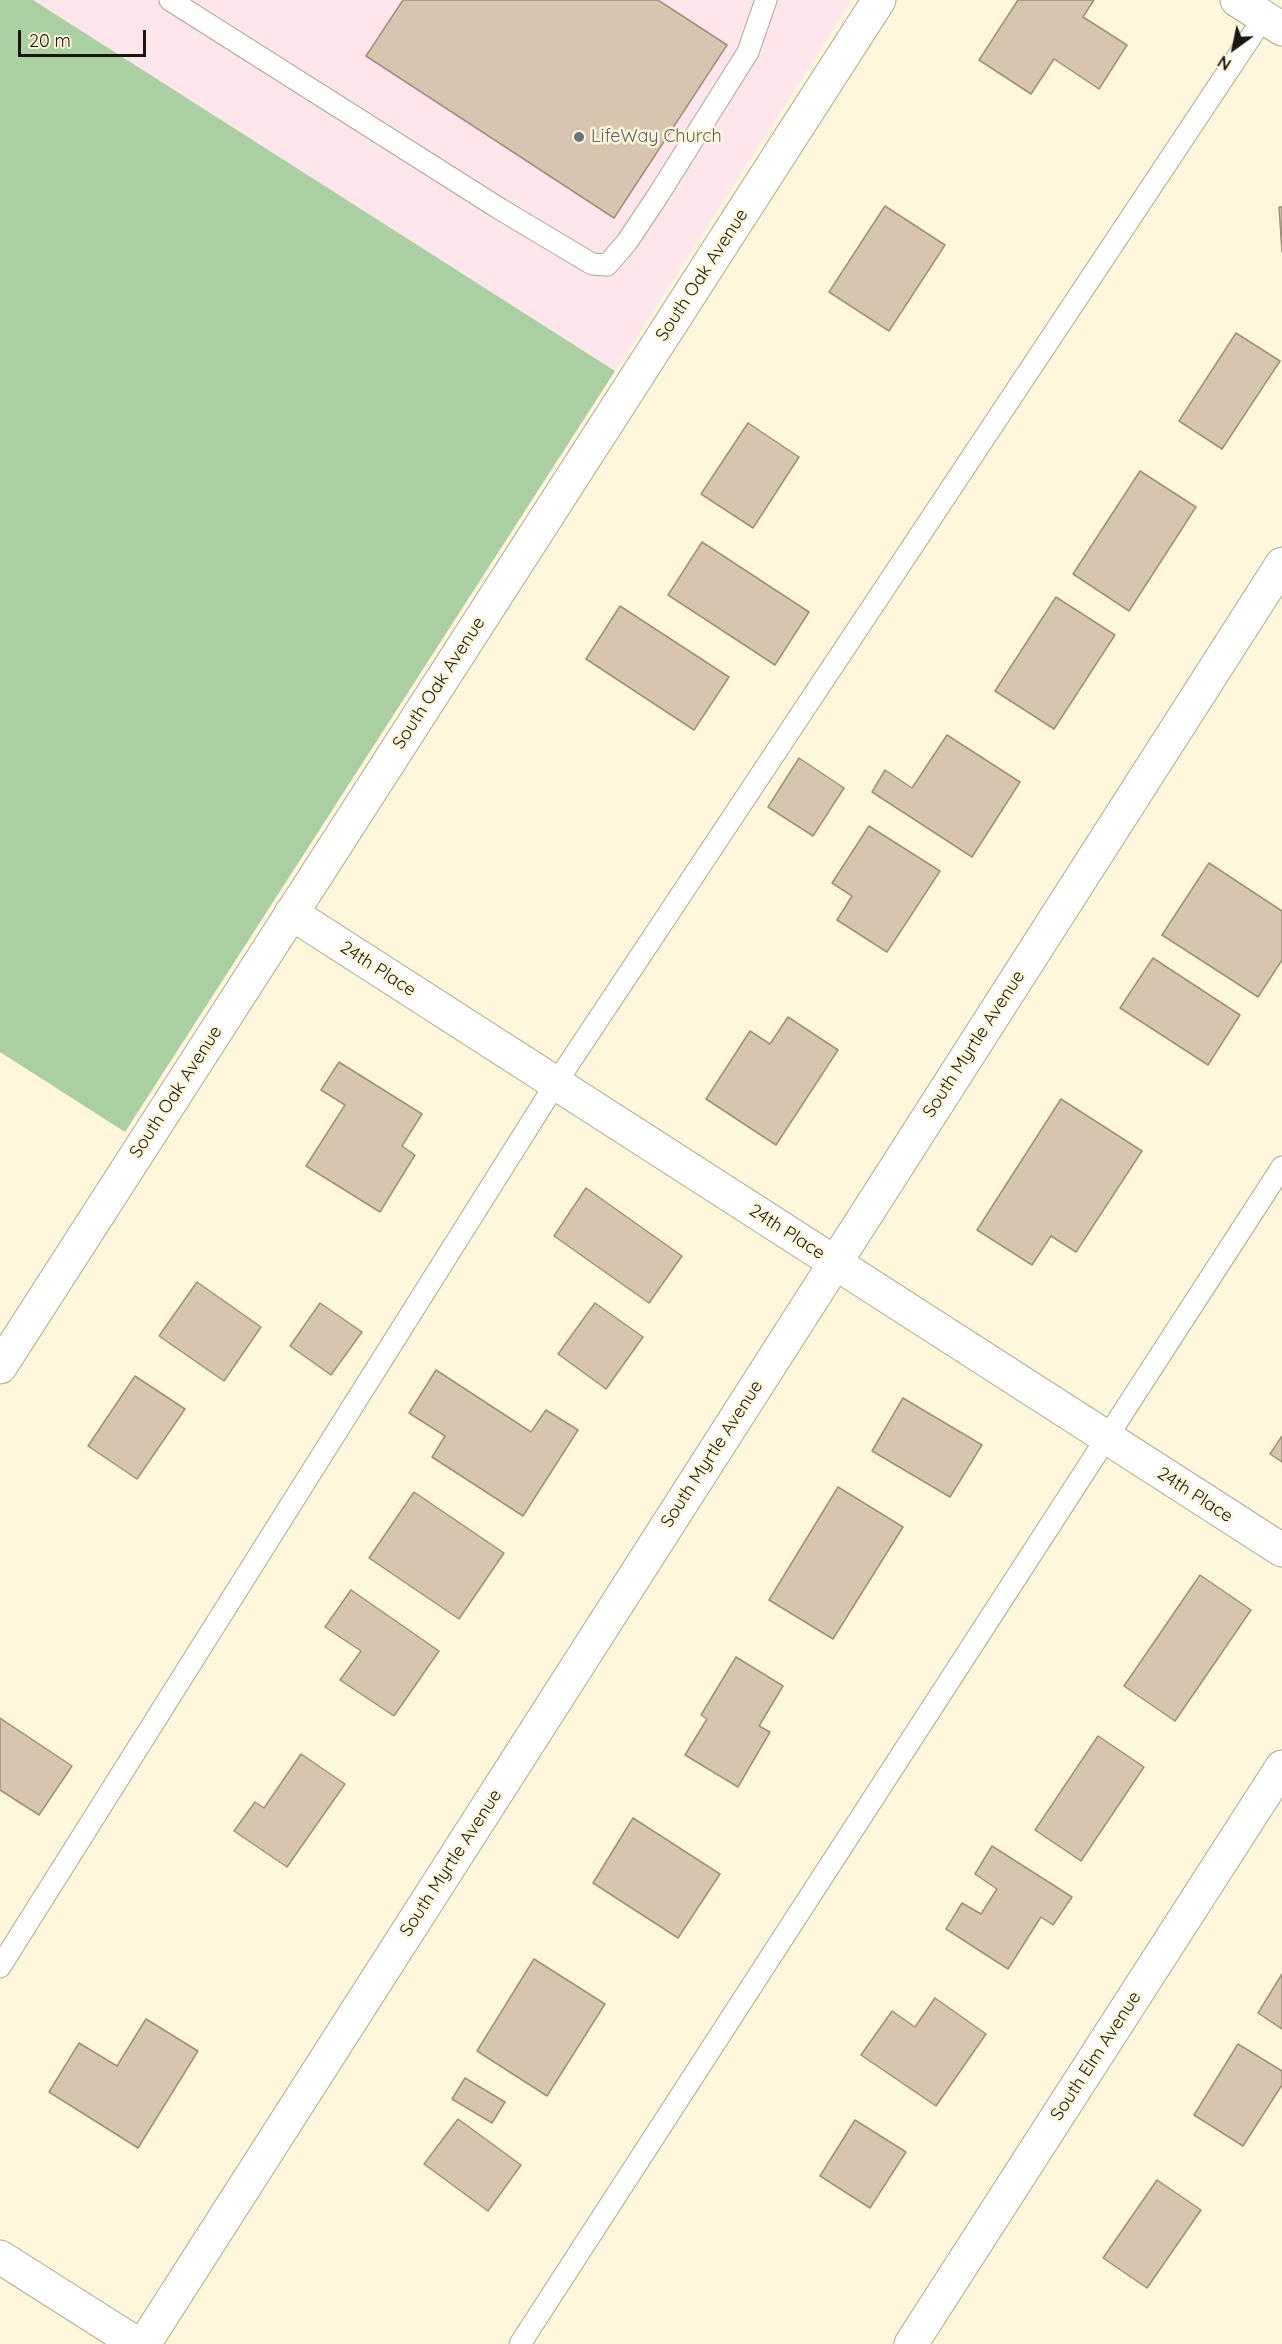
<!DOCTYPE html>
<html>
<head>
<meta charset="utf-8">
<style>
  body { margin:0 }
  #map { position:relative; width:1282px; height:2344px; overflow:hidden; background:#fef7db; font-family:Quicksand,sans-serif }
  canvas { display:block }
  .north { position:absolute; left:1204px; top:18px; width:60px; height:60px; -webkit-text-stroke:4px #fef7db; paint-order:stroke; rotate:213deg; font-size:16px; font-weight:700; line-height:24px; text-align:center; color:#19170d }
  .north::after { content:''; display:block; margin:auto; width:21px; height:27px; background:#19170d; clip-path:polygon(50% 0,100% 100%,50% 72%,0 100%) }
  .scale { position:absolute; left:18px; top:30px; width:128px; height:27px; box-sizing:border-box; border:3px solid #19170d; border-top:0; padding-left:8px; font-size:18px; line-height:21px; white-space:nowrap; color:#19170d; -webkit-text-stroke:4px #fef7db; paint-order:stroke }
</style>
</head>
<body>
<div id="map">
<canvas width="1282" height="2344"></canvas>
<div class="north">N</div>
<div class="scale">20 m</div>
</div>
<script>
const ctx = document.querySelector('canvas').getContext('2d');
ctx.lineJoin = 'round';
function fill(path, color) {
  ctx.fillStyle = color;
  ctx.fill(path, 'evenodd');
}
function trace(path, color, width, dash) {
  ctx.strokeStyle = color;
  ctx.lineWidth = width;
  ctx.lineCap = dash ? 'butt' : 'round';
  ctx.setLineDash(dash || []);
  ctx.stroke(path);
}
function write(font, color, halo, rows, align = 'center') {
  ctx.font = font + ' Quicksand,sans-serif';
  ctx.lineWidth = 5;
  ctx.setLineDash([]);
  ctx.textBaseline = 'middle';
  ctx.strokeStyle = halo;
  ctx.fillStyle = color;
  for (const [text, x, y, turn = 0] of rows) {
    ctx.save();
    ctx.translate(x, y);
    ctx.rotate((+turn || 0) * Math.PI / 180);
    ctx.textAlign = isNaN(turn) ? turn : align;
    if (halo) ctx.strokeText(text, 0, 0);
    ctx.fillText(text, 0, 0);
    ctx.restore();
  }
}
fill(new Path2D(`
  M33,0h819l-237,371z`), '#ffe5ec');
fill(new Path2D(`
  M0,0h33l582,371 -490,761 -125,-80z`), '#aacfa3');
const building = new Path2D(`
  M403,0h255l69,45 -113,173 -248,-162z
  M1018,0h76l-11,17 44,28 -28,44 -45,-30 -23,35 -52,-34z
  M885,206l60,39 -56,86 -60,-39z
  M1279,207h3v45z
  M1236,333l44,28 -58,88 -43,-28z
  M748,423l51,34 -46,71 -52,-34z
  M1140,471l56,36 -67,104 -56,-37z
  M702,542l107,70 -34,53 -107,-70z
  M1056,597l59,38 -61,94 -59,-38z
  M620,606l109,71 -35,53 -108,-71z
  M947,735l73,47 -48,75 -100,-65 13,-22 27,18z
  M799,758l45,30 -31,48 -45,-29z
  M869,826l71,45 -53,81 -50,-32 15,-24 -20,-13z
  M1209,863l73,48v49l-24,37 -96,-62z
  M1153,958l87,57 -32,50 -88,-57z
  M788,1017l50,33 -62,95 -70,-46 44,-68 20,13z
  M339,1062l83,52 -20,32 13,9 -35,57 -74,-46 39,-61 -24,-15z
  M1061,1099l81,52 -66,101 -25,-16 -19,29 -55,-35z
  M586,1188l96,68 -33,47 -95,-67z
  M197,1282l64,45 -37,54 -65,-45z
  M320,1303l42,29 -31,43 -41,-29z
  M595,1303l48,34 -37,52 -48,-35z
  M436,1370l95,62 15,-22 32,20 -55,86 -91,-59 13,-21 -36,-23z
  M135,1376l50,33 -48,70 -49,-33z
  M903,1398l79,47 -32,52 -78,-46z
  M1282,1436v26l-12,-8z
  M838,1487l65,40 -70,112 -64,-39z
  M414,1492l90,61 -45,66 -90,-61z
  M1200,1575l51,35 -76,111 -51,-35z
  M351,1590l88,61 -45,65 -54,-36 21,-29 -36,-24z
  M736,1657l47,29 -24,40 11,6 -32,55 -53,-32 22,-36 -6,-4z
  M0,1718l72,48 -33,49 -39,-25z
  M1098,1736l46,31 -63,94 -46,-31z
  M301,1754l44,30 -58,83 -53,-36 21,-29 9,6z
  M633,1818l87,56 -42,64 -85,-55z
  M992,1846l80,51 -19,28 -12,-8 -33,52 -62,-40 16,-26 19,11 16,-25 -22,-15z
  M534,1959l71,45 -58,92 -70,-45z
  M1282,1974v55l-24,-16z
  M935,1998l51,36 -50,72 -75,-51 31,-44 23,16z
  M146,2019l52,32 -60,97 -89,-56 30,-49 38,23z
  M1238,2044l44,27v14l-39,61 -49,-31z
  M465,2078l40,24 -13,21 -40,-24z
  M458,2119l63,46 -33,46 -64,-47z
  M855,2120l51,32 -36,56 -50,-32z
  M1157,2180l44,30 -54,78 -44,-30z`);
fill(building, '#d8c5af');
trace(building, '#a08f7a', 1.5);
const lane = new Path2D(`
  M170,0l330,209 92,55 15,1 20,-23 30,-45 91,-145 18,-52
  M0,1967l556,-884 708,-1066
  M520,2344l762,-1177`);
const street = new Path2D(`
  M291,913l991,637
  M0,1367l879,-1367
  M0,2257l137,87
  M144,2344l1138,-1780
  M911,2344l371,-577`);
const primary = new Path2D(`
  M1237,0l45,29`);
trace(lane, '#ada68c', 23);
trace(street, '#ada68c', 35);
trace(primary, '#ada68c', 35);
trace(lane, '#fff', 21);
trace(street, '#fff', 33);
trace(primary, '#fff', 33);
for (const [x, y, r, color] of [
  [579,137,6,"#6b7280"]
]) {
  const dot = new Path2D();
  dot.arc(x, y, r, 0, 2 * Math.PI);
  ctx.fillStyle = color;
  ctx.fill(dot);
  trace(dot, '#fef7db', 2);
}
write('18px', '#5b616d', '#fef7db', [
  ["LifeWay Church",591,137]
], 'left');
write('18px', '#19170d', '#fef7db', [
  ["South Oak Avenue",702,275,-57],
  ["South Oak Avenue",439,683,-57],
  ["24th Place",378,969,33],
  ["South Myrtle Avenue",974,1044,-57],
  ["South Oak Avenue",176,1092,-57],
  ["24th Place",787,1232,33],
  ["South Myrtle Avenue",712,1454,-57],
  ["24th Place",1195,1495,33],
  ["South Myrtle Avenue",451,1863,-57],
  ["South Elm Avenue",1096,2056,-57]
]);
</script>
</body>
</html>
